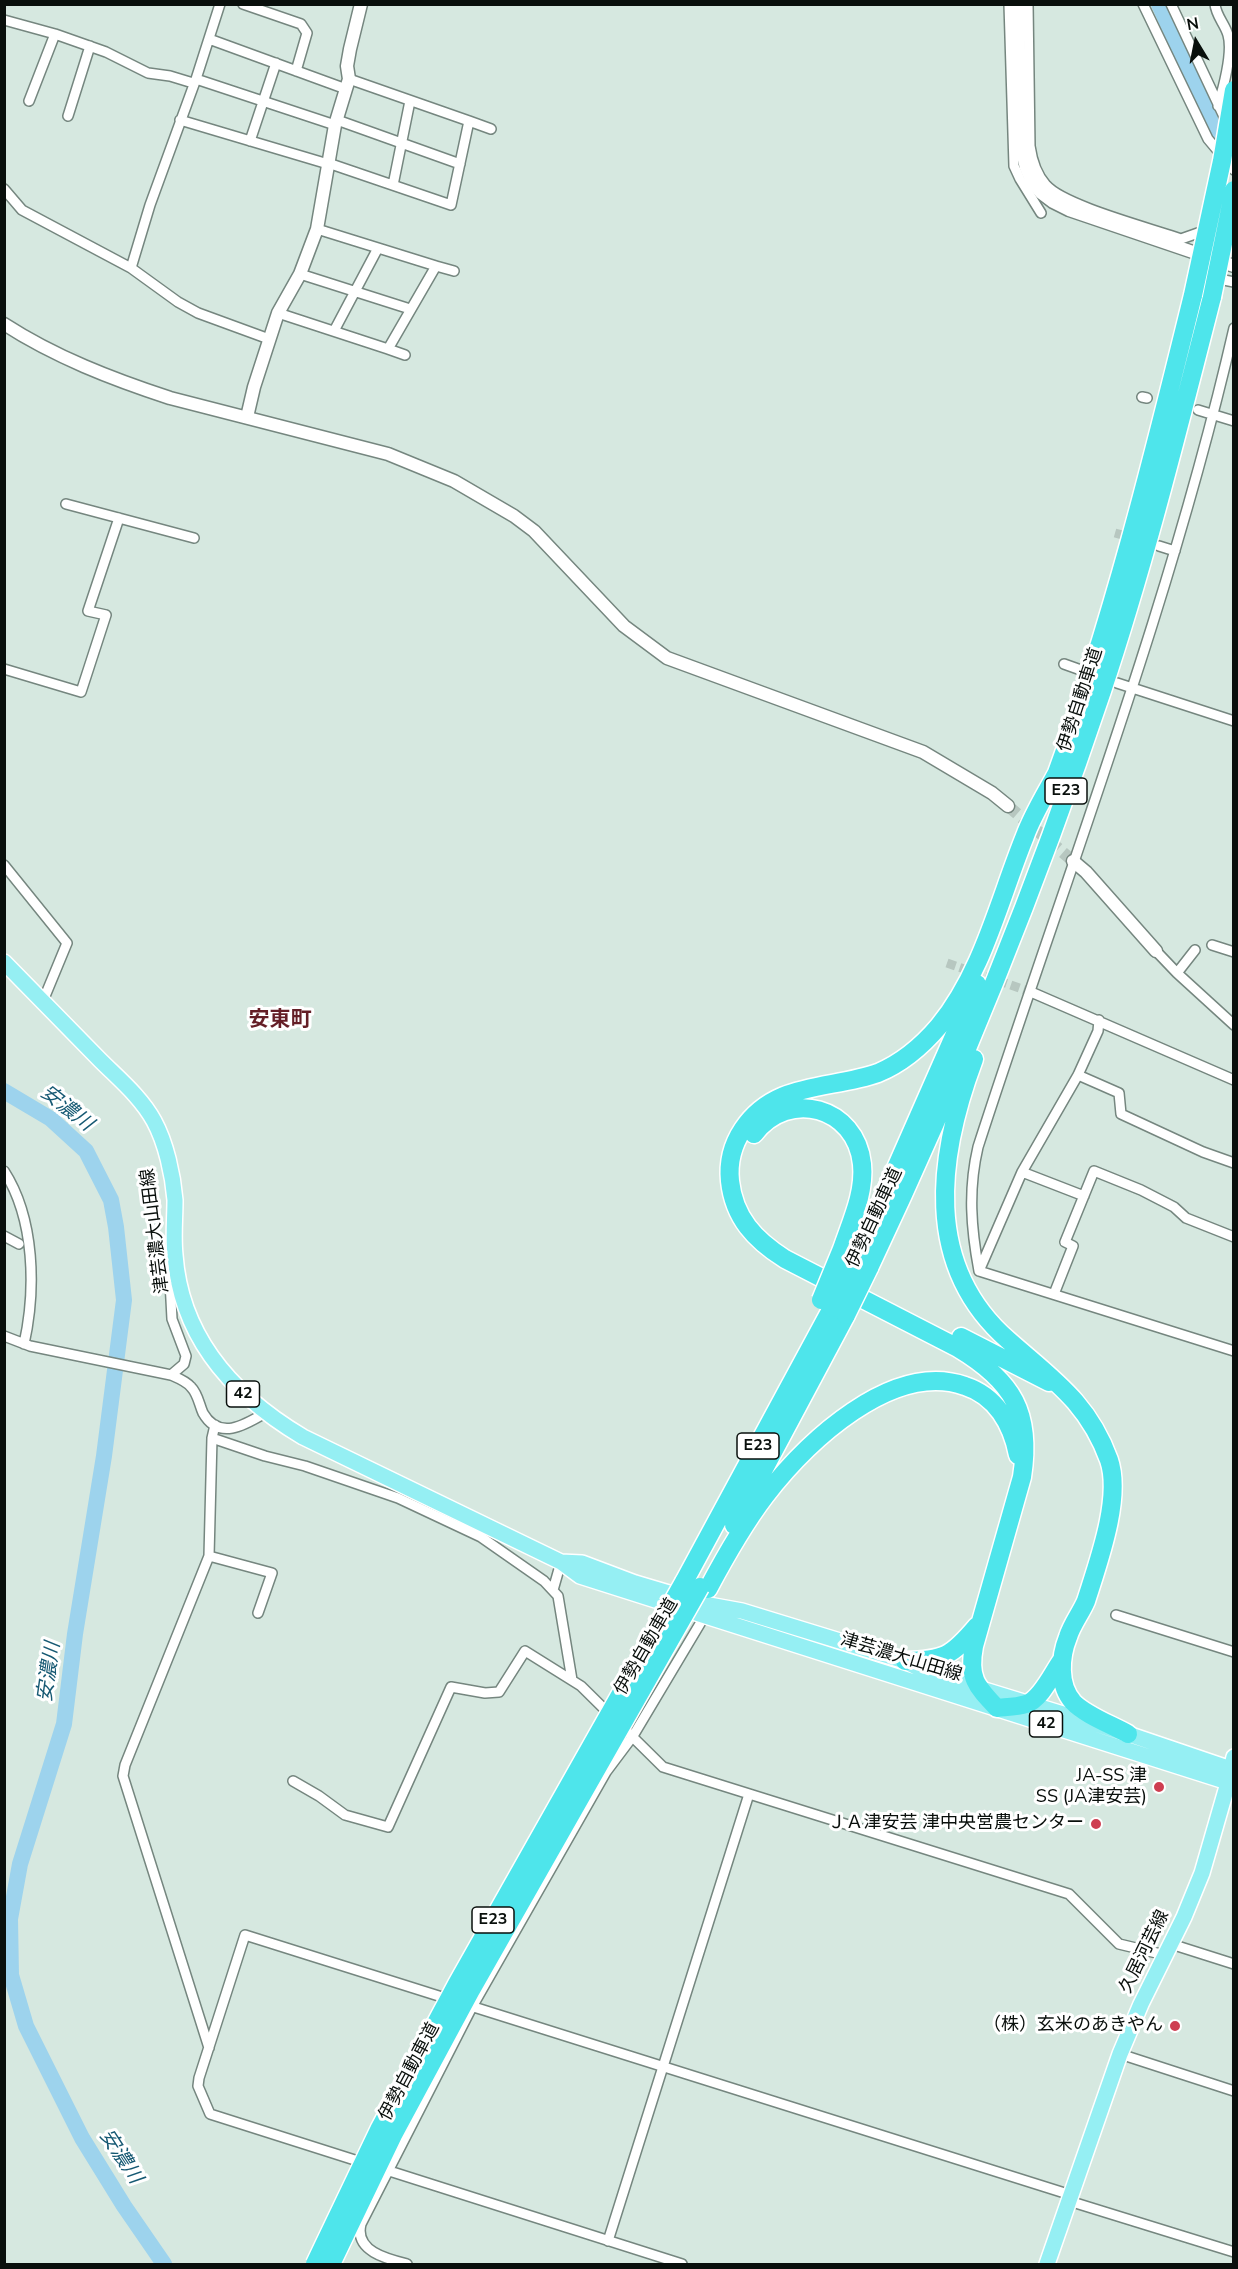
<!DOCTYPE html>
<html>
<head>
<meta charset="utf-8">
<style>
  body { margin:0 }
  #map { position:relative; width:1238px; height:2269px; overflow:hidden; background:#d6e8e0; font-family:"Nunito Sans",sans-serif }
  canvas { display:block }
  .frame { position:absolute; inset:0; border:6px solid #090f0c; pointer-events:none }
  .north { position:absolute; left:1166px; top:12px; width:60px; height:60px; -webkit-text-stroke:4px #fff; paint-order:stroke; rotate:350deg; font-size:16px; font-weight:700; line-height:24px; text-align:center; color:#090f0c }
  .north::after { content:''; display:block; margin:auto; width:21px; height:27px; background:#090f0c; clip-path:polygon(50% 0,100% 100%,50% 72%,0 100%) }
</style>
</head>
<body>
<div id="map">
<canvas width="1238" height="2269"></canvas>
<div class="frame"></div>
<div class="north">N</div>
</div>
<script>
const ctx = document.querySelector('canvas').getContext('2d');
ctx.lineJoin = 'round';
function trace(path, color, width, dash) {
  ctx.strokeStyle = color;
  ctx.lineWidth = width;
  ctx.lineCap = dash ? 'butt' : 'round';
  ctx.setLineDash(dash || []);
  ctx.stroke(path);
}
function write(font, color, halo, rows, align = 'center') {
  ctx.font = font + ' "Nunito Sans","Noto Sans JP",sans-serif';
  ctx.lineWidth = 6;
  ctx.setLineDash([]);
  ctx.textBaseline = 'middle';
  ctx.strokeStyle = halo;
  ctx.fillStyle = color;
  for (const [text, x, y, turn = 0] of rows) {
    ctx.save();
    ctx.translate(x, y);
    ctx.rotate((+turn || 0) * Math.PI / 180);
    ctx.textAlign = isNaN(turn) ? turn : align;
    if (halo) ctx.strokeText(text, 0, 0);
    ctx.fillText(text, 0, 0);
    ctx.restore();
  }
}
trace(new Path2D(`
  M1159,4l54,122 21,22
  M4,1091l47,28 35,32 25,49 5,27 8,73 -20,156 -29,178 -11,90 -44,140 -10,55 1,56 15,51 56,112 42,68 40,58`), '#9dd3ed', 16);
trace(new Path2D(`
  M1115,533l18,5
  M947,963l84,29`), '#b7c7c0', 9, [9, 4.5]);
trace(new Path2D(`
  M1008,806l65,55`), '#b7c7c0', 12, [12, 6]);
const minor = new Path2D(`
  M243,4l58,20 6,9 -11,38
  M1009,4l5,162 6,13 21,34
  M1028,4l2,142c2,14 6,28 16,39 17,20 100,42 129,52l6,2 17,-6 36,8
  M1143,4l65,135 26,31
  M1171,4l56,119
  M1215,4c1,12 10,20 13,31 5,17 -5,54 -10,71
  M4,20l51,14 51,18 42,21 22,3 23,7
  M209,39l137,50
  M196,79l139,46
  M29,101l26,-67
  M68,116l22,-70
  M180,120l148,44
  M337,120l123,44
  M469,121l22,8
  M250,141l26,-78
  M328,163l123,42 18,-84 -120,-42
  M393,185l17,-84
  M4,189l18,21 109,58 47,34 20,11 71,26
  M436,266l18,5
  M131,268l19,-63 46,-126 24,-75
  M300,274l110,35
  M1214,278l20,4
  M278,313l110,36 48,-83 -119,-37
  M334,331l44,-83
  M388,349l17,6
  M1142,397l5,1
  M1198,410l36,11
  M66,504l128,34
  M1159,546l16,5
  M1064,664l14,5
  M4,669l77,23 25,-77 -18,-4 31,-93
  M1117,683l117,38
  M4,865l63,78 -24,58
  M1212,945l22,7
  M1156,951l21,22 57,52
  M1177,973l18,-23
  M1031,992l203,88
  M1078,1075l41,18 2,21 82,38 31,11
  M4,1171c31,48 32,119 20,173
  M1022,1172l62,24
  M4,1236l15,8
  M979,1271c-8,-43 -11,-81 -1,-124 88,-272 192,-540 256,-819
  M979,1271l43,-99 56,-97 20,-44 1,-11
  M979,1271l255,80
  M1054,1294l19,-48 -8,-4 29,-71 47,19 33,17 12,11 48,19
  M4,1336l26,10 141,29c7,3 15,6 20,12 7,7 8,17 12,26 16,28 42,12 62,0
  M171,1375l13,-11 2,-8 -14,-37 -2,-38 2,-17
  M212,1438l53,18 40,10 93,32 83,39 63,44 14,15 14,84
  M209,1556l63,17 -14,40
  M553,1590l8,-28
  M1116,1615l118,37
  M293,1781l26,15 26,19 43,12 63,-140 34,6 14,-1 26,-41 56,35 82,81 406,127 50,50 46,11
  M1171,1944l63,20
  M209,2048l-86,-272 2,-11 84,-209 3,-118 3,-13
  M1120,2054l114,37
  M1069,2201l165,51
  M608,2241l141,-447
  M407,2264c-20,-5 -53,-13 -46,-40l111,-217 134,-235 27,-36 71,-119
  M682,2264l-472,-150 -12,-28 1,-8 46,-143 826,260`);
const tertiary = new Path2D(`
  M1018,4l3,143 5,21 6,14 9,11 12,9 16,8 165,56
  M4,324c51,33 108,55 166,74l218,56 66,27 60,35 20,15 90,95 43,32 256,94 69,41 16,13
  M247,417l7,-30 24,-74 22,-39 17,-45 18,-104 14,-46 -2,-13 3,-17 11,-45
  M1073,861l13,11 70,79`);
const primary = new Path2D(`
  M4,962c32,33 64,65 96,98 19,19 41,37 54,61 12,22 19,54 21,79 0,18 -2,37 0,55 6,83 59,141 128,182l258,125 19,14 654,208
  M561,1562l21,1 53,20 74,22 33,6 163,50 21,11 202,62 106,36
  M1047,2264l73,-210 21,-50 43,-87 18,-44 26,-90 6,-26`);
const motorway = new Path2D(`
  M1058,771c-11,21 -25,43 -33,65 -26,64 -42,136 -86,190 -17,20 -37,37 -61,47 -48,17 -103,8 -135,56 -10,15 -15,33 -13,52 4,37 25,59 55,78l173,89c55,33 74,65 64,129l-48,169c-6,32 2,40 23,62 9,-1 20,-1 29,-4 15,-4 27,-32 36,-44
  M1054,781c58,-158 99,-323 139,-486
  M974,1059c-36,96 -52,206 34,281 44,39 80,62 101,120 13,38 -11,103 -23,141 -5,12 -14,23 -18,36 -8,20 -10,48 5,65 12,13 39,23 55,32
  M754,1134c35,-46 102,-27 108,30 3,29 -11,58 -20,85
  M856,1259l121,-275
  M869,1268c89,-188 167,-380 233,-577 43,-129 76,-262 110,-394
  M961,1337l88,45
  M734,1525l112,-210
  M684,1582l148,-274
  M708,1589c17,-32 35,-64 57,-93 41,-53 127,-136 200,-110 31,10 47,38 53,69
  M905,1661c39,-1 46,-4 72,-35`);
trace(minor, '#75867f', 12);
trace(tertiary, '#75867f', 15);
trace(primary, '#fff', 18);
trace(motorway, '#fff', 21);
trace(minor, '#fff', 9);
trace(tertiary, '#fff', 12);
trace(primary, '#95eff3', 15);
trace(motorway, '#4ee5eb', 18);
const motorwayBridge = new Path2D(`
  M1193,295l29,-134 12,-71
  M1212,297l22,-107
  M821,1300l21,-51
  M832,1308l24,-49
  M846,1315l23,-47
  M315,2264l65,-136 77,-144 227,-402
  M331,2264l62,-129 78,-145 229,-403`);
trace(motorwayBridge, '#fff', 21, []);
trace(motorwayBridge, '#4ee5eb', 18);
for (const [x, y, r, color] of [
  [1159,1787,6,"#ce3e51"],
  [1096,1824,6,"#ce3e51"],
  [1175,2026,6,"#ce3e51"]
]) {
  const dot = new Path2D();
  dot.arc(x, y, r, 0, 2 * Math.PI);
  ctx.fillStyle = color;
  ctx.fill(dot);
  trace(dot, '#fff', 2);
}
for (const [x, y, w] of [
  [1066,791,42],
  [243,1394,33],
  [758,1446,42],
  [1046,1724,33],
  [493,1920,42]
]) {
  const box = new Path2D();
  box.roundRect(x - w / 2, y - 13, w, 26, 4.5);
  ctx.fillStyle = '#fff';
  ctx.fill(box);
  trace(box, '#090f0c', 1.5);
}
write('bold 16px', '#090f0c', null, [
  ["E23",1066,791],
  ["42",243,1394],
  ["E23",758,1446],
  ["42",1046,1724],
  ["E23",493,1920]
]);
write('18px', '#090f0c', '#fff', [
  ["伊勢自動車道",1081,700,-72],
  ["伊勢自動車道",875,1218,-65],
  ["津芸濃大山田線",156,1231,-97],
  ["伊勢自動車道",647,1647,-60],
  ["津芸濃大山田線",901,1658,17],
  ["久居河芸線",1145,1952,-64],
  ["伊勢自動車道",410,2072,-62]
]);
write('18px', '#090f0c', '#fff', [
  ["JA-SS 津",1147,1777],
  ["SS (JA津安芸)",1147,1798],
  ["ＪＡ津安芸 津中央営農センター",1084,1824],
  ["（株）玄米のあきやん",1163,2026]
], 'right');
write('italic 20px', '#165973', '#fff', [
  ["安濃川",66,1109,38],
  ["安濃川",50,1672,-82],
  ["安濃川",120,2157,57]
]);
write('bold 21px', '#641e26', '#fff', [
  ["安東町",280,1021]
]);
</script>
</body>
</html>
